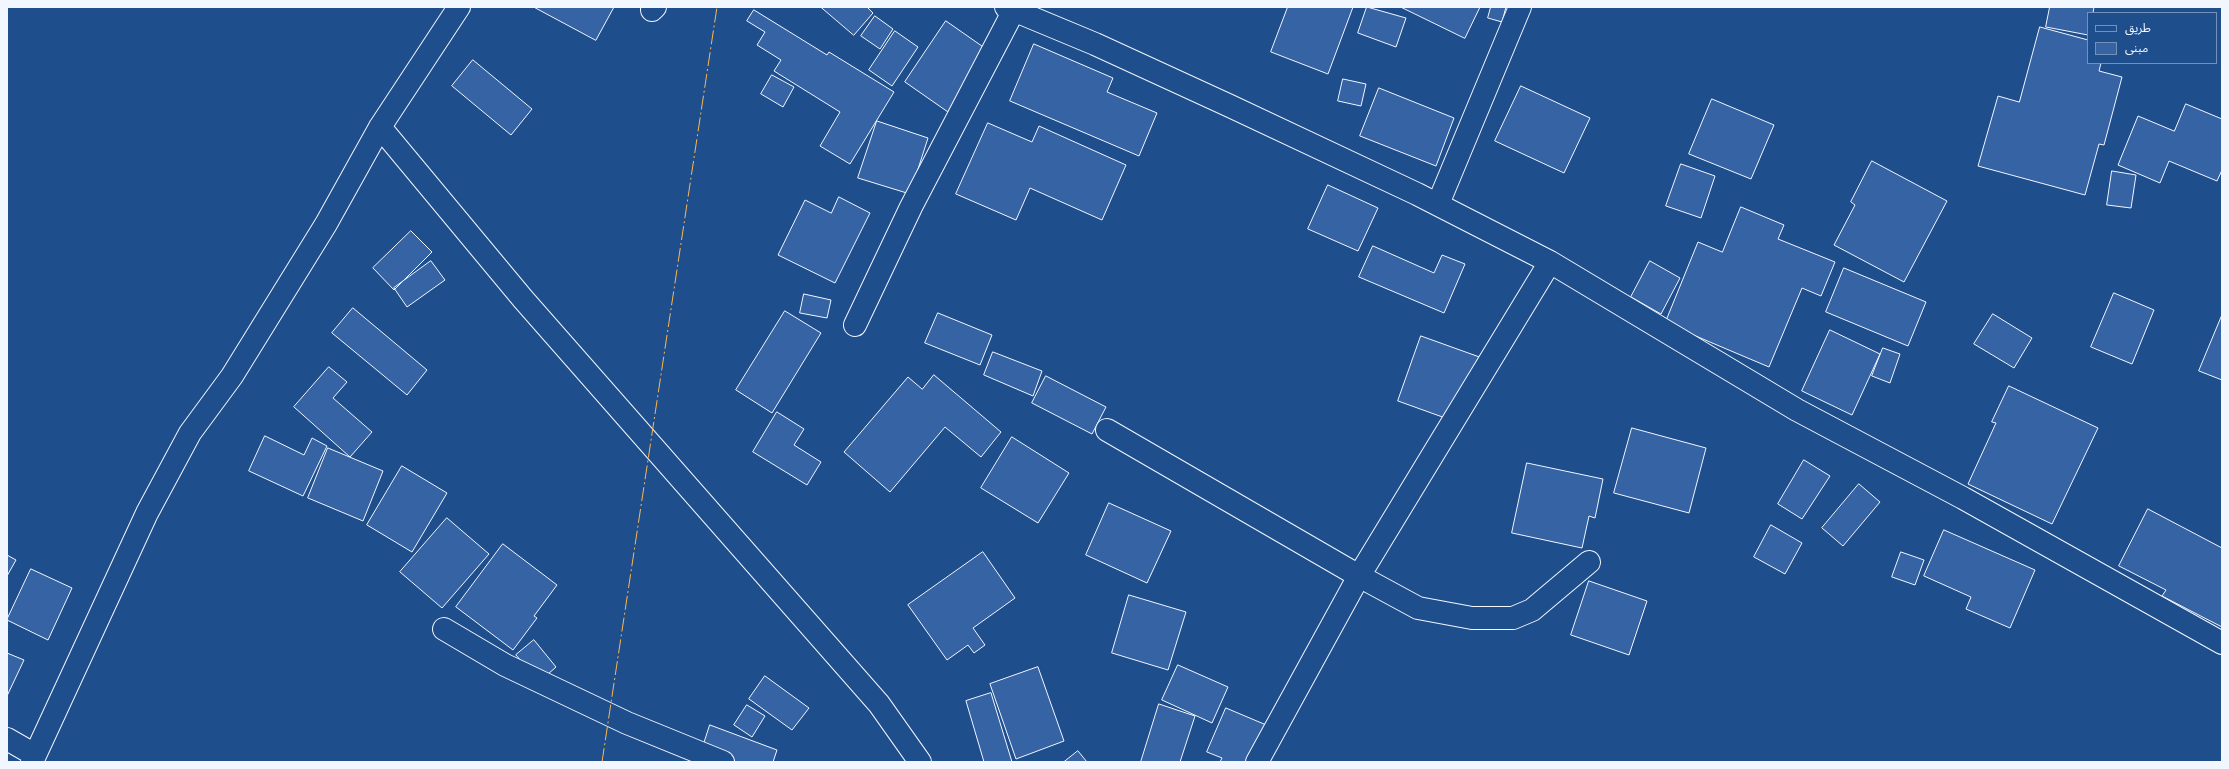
<!DOCTYPE html>
<html>
<head>
<meta charset="utf-8">
<style>
  body { margin:0 }
  #map { position:relative; width:2229px; height:769px; overflow:hidden; background:#1f4e8c; font-family:"Space Grotesk","Noto Sans Arabic",sans-serif }
  canvas { display:block }
  .frame { position:absolute; inset:0; border:8px solid #f2f6ff; pointer-events:none }
  .legend { position:absolute; left:2087px; top:12px; width:130px; height:52px; box-sizing:border-box; background:#1f4e8c; border:1px solid #7391ba; margin:0; padding:5px 7px; list-style:none; font-size:12px; color:#f2f6ff }
  .legend li { display:flex; align-items:center; gap:8px; height:20px }
  .legend b { width:20px; border:1px solid #7391ba }
</style>
</head>
<body>
<div id="map">
<canvas width="2229" height="769"></canvas>
<div class="frame"></div>
<ul class="legend">
<li><b style="height:5px;background:#1f4e8c"></b>طريق</li>
<li><b style="height:11px;background:#3563a3"></b>مبنى</li>
</ul>
</div>
<script>
const ctx = document.querySelector('canvas').getContext('2d');
ctx.lineJoin = 'round';
function fill(path, color) {
  ctx.fillStyle = color;
  ctx.fill(path, 'evenodd');
}
function trace(path, color, width, dash) {
  ctx.strokeStyle = color;
  ctx.lineWidth = width;
  ctx.lineCap = dash ? 'butt' : 'round';
  ctx.setLineDash(dash || []);
  ctx.stroke(path);
}
const building = new Path2D(`
  M534,7h80l-18,33z
  M821,7h46l6,6 -19,22z
  M1288,7h65l-25,67 -57,-22z
  M1367,7l39,11 -10,29 -38,-14z
  M1401,7h79l-15,31z
  M1491,7h15l-4,15 -14,-4z
  M2050,7h44l-1,6h-5v22l-42,-8z
  M754,10l73,45 2,-3 65,40 -44,72 -30,-18 20,-34 -66,-41 7,-11 -24,-15 8,-13 -18,-11z
  M875,16l18,13 -13,20 -19,-13z
  M946,21l43,30 -41,61 -43,-30z
  M2040,27l48,13v23h13l-2,8 23,6 -18,68 -5,-1 -14,51 -107,-29 20,-70 21,6z
  M895,31l23,16 -26,39 -23,-16z
  M1034,44l79,34 -6,14 50,21 -18,43 -129,-55z
  M473,60l59,49 -21,26 -59,-49z
  M772,75l22,12 -11,20 -22,-13z
  M1343,79l23,5 -5,22 -23,-5z
  M1521,86l69,32 -26,55 -69,-32z
  M1379,88l75,30 -18,48 -76,-30z
  M1712,99l62,26 -23,54 -62,-25z
  M2186,104l36,15v51l-5,11 -48,-20 -9,22 -42,-18 20,-49 36,15z
  M877,121l51,17 -18,56 -52,-16z
  M988,123l44,19 7,-16 87,39 -24,55 -72,-32 -14,32 -60,-26z
  M1872,161l75,40 -43,81 -70,-37 21,-40 -4,-3z
  M1681,164l34,12 -14,42 -35,-12z
  M2112,171l24,4 -5,33 -24,-3z
  M1328,185l50,23 -20,43 -50,-22z
  M839,197l31,16 -35,70 -57,-28 27,-55 26,13z
  M1741,207l43,18 -6,14 57,23 -14,34 -19,-8 -33,79 -104,-44 33,-81 24,10z
  M411,231l21,21 -38,38 -21,-22z
  M1373,246l61,27 8,-18 23,9 -21,49 -85,-36z
  M431,261l14,19 -38,27 -13,-19z
  M1650,261l30,17 -19,36 -30,-17z
  M1844,268l82,34 -18,44 -82,-34z
  M2114,293l40,17 -22,54 -41,-17z
  M804,294l27,6 -4,18 -27,-5z
  M353,308l74,62 -20,25 -75,-62z
  M785,311l36,22 -49,80 -36,-23z
  M938,313l54,22 -12,30 -55,-22z
  M1993,314l39,24 -18,30 -40,-24z
  M2222,315v65l-23,-9z
  M1830,330l50,24 -28,61 -50,-24z
  M1421,336l64,23 -23,65 -64,-23z
  M1883,348l17,6 -10,29 -18,-7z
  M993,352l49,19 -9,25 -49,-21z
  M329,367l18,15 -14,16 39,34 -22,25 -56,-50z
  M934,375l67,57 -20,25 -36,-30 -55,65 -46,-40 64,-75 14,12z
  M1046,376l60,31 -14,27 -60,-31z
  M2009,386l89,42 -46,96 -84,-40 28,-61 -4,-1z
  M777,412l27,17 -10,16 27,17 -14,23 -54,-33z
  M1632,428l74,20 -17,65 -75,-20z
  M265,436l39,19 8,-17 15,8 -24,50 -54,-25z
  M1012,437l57,36 -31,50 -57,-35z
  M328,448l55,23 -20,50 -55,-23z
  M1804,460l26,16 -28,43 -24,-15z
  M1527,463l76,16 -8,39 -6,-2 -7,32 -70,-15z
  M402,466l45,27 -35,59 -45,-27z
  M1859,484l21,18 -37,44 -21,-18z
  M1109,503l62,28 -24,52 -61,-28z
  M2148,509l74,39v79l-60,-31 4,-6 -47,-24z
  M447,518l42,36 -47,54 -42,-36z
  M1771,525l31,18 -17,31 -31,-17z
  M1944,530l91,40 -25,58 -44,-19 5,-12 -47,-21z
  M503,544l54,41 -23,31 3,2 -24,32 -57,-43z
  M983,552l32,46 -42,30 12,17 -11,8 -6,-8 -21,15 -39,-55z
  M1901,552l23,8 -9,25 -23,-8z
  M7,555l9,5 -9,16z
  M31,569l41,19 -24,52 -41,-20z
  M1589,581l58,20 -18,54 -58,-20z
  M1129,595l57,17 -18,58 -56,-17z
  M534,640l22,27 -17,15 -23,-27z
  M7,653l17,7 -17,36z
  M1178,665l50,22 -16,36 -50,-23z
  M1038,667l26,74 -48,18 -26,-75z
  M765,676l44,32 -17,22 -43,-31z
  M991,693l21,69h-28l-18,-61z
  M1159,704l36,12 -15,46h-39z
  M747,705l18,11 -13,21 -18,-12z
  M1226,708l45,19 -15,35h-36l2,-4 -15,-6z
  M710,725l67,25 -4,12h-39l-32,-12z
  M1078,751l9,11h-23z`);
fill(building, '#3563a3');
trace(building, '#f2f6ff', 1);
const minor = new Path2D(`
  M1006,7l89,37 135,62 187,88 133,68 247,148 166,88 259,145
  M652,10l3,-3
  M380,127l143,172 356,405 41,58
  M1438,204l82,-197
  M855,325l56,-118 103,-197
  M1107,430l252,146 59,32 54,10h41l19,-8 57,-48
  M444,629l61,36 122,58 96,39
  M7,739l28,16
  M32,762l115,-249 43,-80 42,-57 94,-152 54,-97 79,-120
  M1257,762l102,-186 191,-314`);
trace(minor, '#f2f6ff', 24);
trace(minor, '#1f4e8c', 22);
trace(new Path2D(`
  M602,762l115,-755`), '#ffb74d', 1, [14, 3, 2, 3]);
</script>
</body>
</html>
